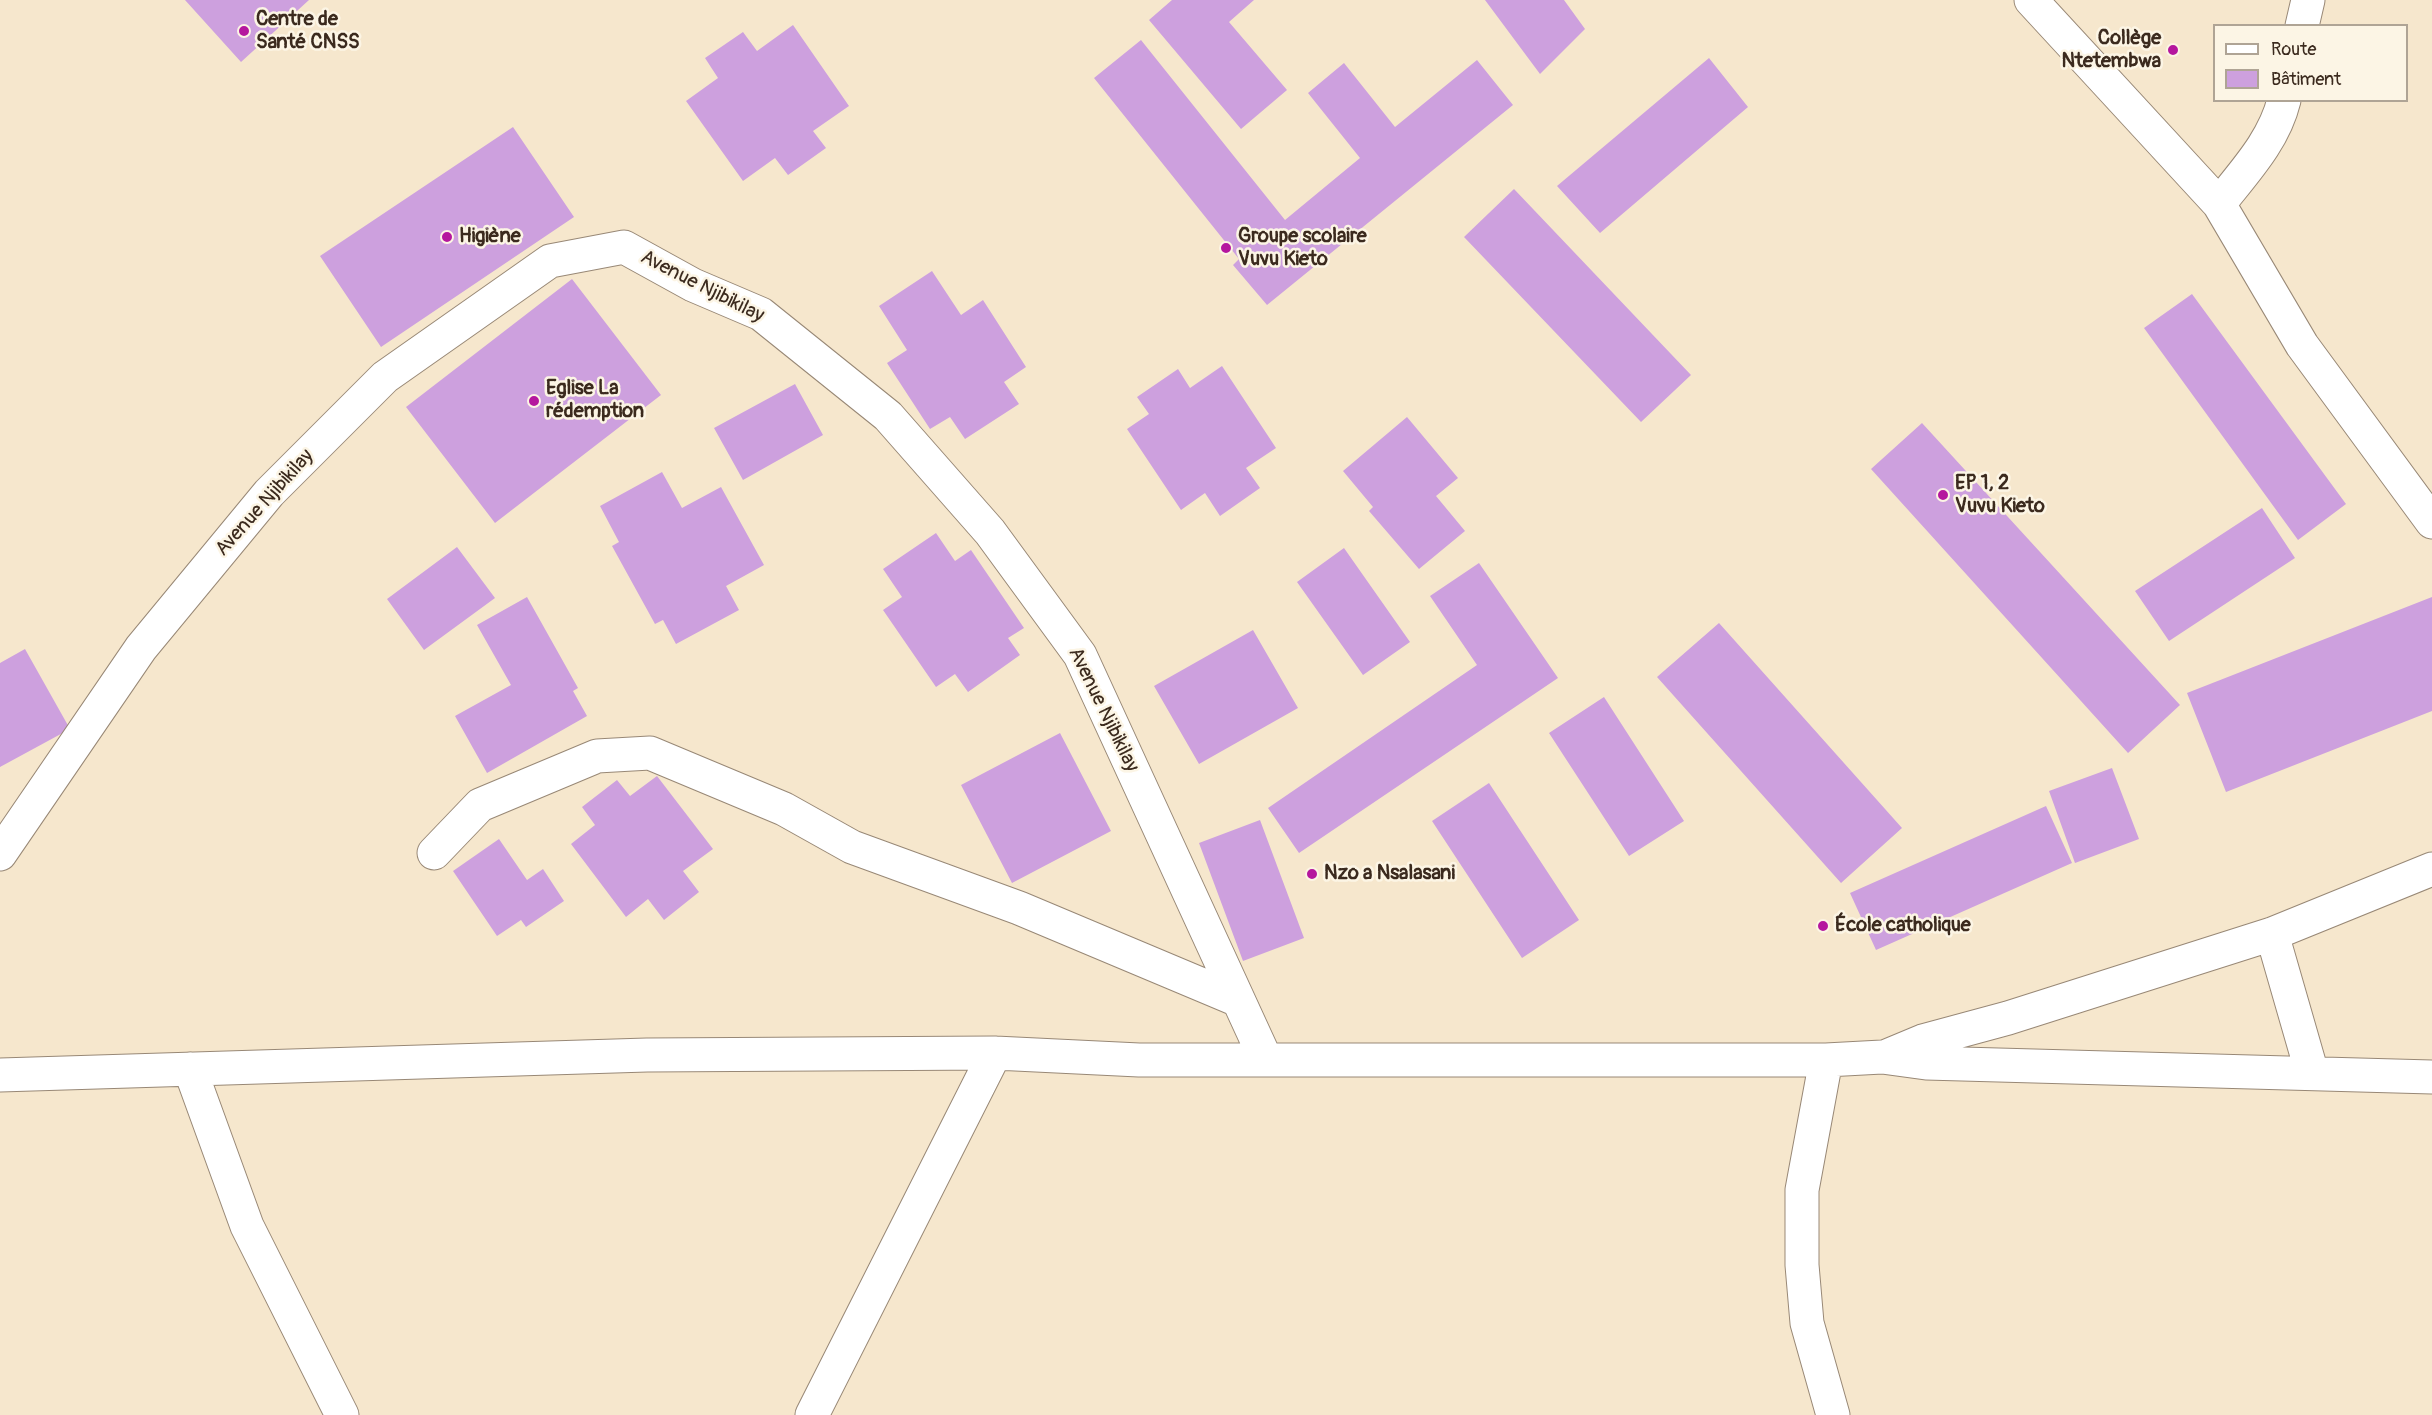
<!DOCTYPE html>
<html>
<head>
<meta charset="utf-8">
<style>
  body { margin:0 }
  #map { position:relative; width:2432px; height:1415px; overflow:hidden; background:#f6e7cd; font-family:Pangolin,sans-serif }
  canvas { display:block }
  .legend { position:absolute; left:2213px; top:24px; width:195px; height:78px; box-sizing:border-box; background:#fcf5e5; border:2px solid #afa495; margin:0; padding:8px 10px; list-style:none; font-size:18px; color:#3b2a1e }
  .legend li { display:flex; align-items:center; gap:12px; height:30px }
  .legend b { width:30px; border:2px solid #afa495 }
</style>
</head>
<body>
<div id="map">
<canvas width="2432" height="1415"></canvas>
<ul class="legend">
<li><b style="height:8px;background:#fff"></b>Route</li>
<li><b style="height:16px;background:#cda0de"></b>Bâtiment</li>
</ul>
</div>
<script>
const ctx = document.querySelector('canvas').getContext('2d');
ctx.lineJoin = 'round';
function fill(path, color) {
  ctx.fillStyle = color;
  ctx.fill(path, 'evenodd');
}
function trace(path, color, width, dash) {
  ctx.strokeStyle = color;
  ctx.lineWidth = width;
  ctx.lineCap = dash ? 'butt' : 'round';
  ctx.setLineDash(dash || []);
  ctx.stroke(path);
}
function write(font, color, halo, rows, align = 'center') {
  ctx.font = font + ' Pangolin,sans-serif';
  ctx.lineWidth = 5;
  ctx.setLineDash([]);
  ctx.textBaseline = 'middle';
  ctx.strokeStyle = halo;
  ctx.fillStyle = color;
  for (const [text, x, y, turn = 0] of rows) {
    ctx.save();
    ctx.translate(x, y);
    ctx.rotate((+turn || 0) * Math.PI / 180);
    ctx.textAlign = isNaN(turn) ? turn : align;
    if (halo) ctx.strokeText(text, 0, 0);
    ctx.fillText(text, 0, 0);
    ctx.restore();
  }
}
fill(new Path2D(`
  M185,0h124l-68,62z
  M1172,0h82l-25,22 58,68 -46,39 -92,-109z
  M1485,0h79l21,29 -45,45z
  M793,25l56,81 -36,25 13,17 -38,27 -13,-17 -32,23 -57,-80 32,-23 -13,-20 38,-26 14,19z
  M1141,40l144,180 75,-62 -52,-65 36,-30 51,64 82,-67 36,45 -246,200 -34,-40 6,-6 -145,-181z
  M1709,58l39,49 -148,126 -43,-47z
  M513,127l61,90 -193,130 -61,-91z
  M1514,189l177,186 -50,47 -177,-185z
  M932,271l29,44 22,-15 43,67 -22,15 15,22 -54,35 -15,-22 -20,12 -43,-66 20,-13 -28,-44z
  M572,279l89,116 -166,128 -89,-116z
  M2192,294l154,210 -48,36 -154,-212z
  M1222,366l54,82 -30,20 14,20 -40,28 -15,-23 -24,17 -54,-81 22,-15 -12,-17 41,-28 12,19z
  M795,384l28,51 -80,45 -29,-52z
  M1407,417l51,61 -22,18 29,35 -46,38 -50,-58 4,-4 -30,-36z
  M1922,423l258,282 -52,48 -257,-284z
  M662,472l20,36 39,-21 43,78 -38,21 13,24 -63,34 -13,-24 -8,4 -43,-78 7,-4 -19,-36z
  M2262,508l33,50 -126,83 -34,-50z
  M936,533l19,28 16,-11 53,78 -16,10 12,17 -52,37 -13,-18 -19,13 -53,-77 19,-13 -19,-28z
  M457,547l38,51 -71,52 -37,-51z
  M1344,548l66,94 -47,33 -66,-93z
  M1479,563l79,115 -259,175 -31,-45 209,-143 -47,-69z
  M527,597l51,91 -5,3 14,25 -100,57 -32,-57 56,-31 -34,-60z
  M2432,597v114l-206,81 -39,-99z
  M1719,623l183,205 -61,55 -184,-206z
  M1253,630l45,78 -99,56 -45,-78z
  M25,649l45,80 -70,38v-104z
  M1604,697l80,124 -55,35 -80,-123z
  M1060,733l51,98 -99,52 -51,-98z
  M2112,768l27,71 -64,24 -26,-72z
  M657,776l56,73 -30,22 16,21 -35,28 -16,-21 -22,18 -55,-73 24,-19 -13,-18 35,-27 13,16z
  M1489,783l90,137 -57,38 -90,-137z
  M2046,806l26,57 -196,87 -26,-57z
  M1260,820l44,118 -61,23 -44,-118z
  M499,839l28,41 16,-11 21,32 -38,26 -5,-7 -24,16 -44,-65z`), '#cda0de');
const street = new Path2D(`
  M2031,0l188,204 83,141 130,177
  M2302,26l6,-26
  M2219,204c25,-32 55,-63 65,-104
  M434,853l46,-48 117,-49 53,-3 134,56 68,38 167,61 219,92
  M0,854l141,-206 128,-155 116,-116 165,-116 74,-14 69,38 68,29 127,102 102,116 90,123 186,405
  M2272,934l40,139
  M1887,1056l36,-15 85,-23 264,-84 160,-65
  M1826,1060l-24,130v75l5,58 26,92
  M190,1069l57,157 95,189
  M0,1075l647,-20 348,-2 144,7h687l56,-3 44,6 506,14
  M812,1415l183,-362`);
trace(street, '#988876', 35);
trace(street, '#fff', 33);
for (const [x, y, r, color] of [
  [244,31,6,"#b5179e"],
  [2173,50,6,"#b5179e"],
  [447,237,6,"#b5179e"],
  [1226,248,6,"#b5179e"],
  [534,401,6,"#b5179e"],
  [1943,495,6,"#b5179e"],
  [1312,874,6,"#b5179e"],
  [1823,926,6,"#b5179e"]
]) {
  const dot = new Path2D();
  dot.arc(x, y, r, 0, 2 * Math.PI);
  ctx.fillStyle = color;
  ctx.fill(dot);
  trace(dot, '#fcf5e5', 2);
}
write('bold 20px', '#3b2a1e', '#fcf5e5', [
  ["Centre de",256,20],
  ["Santé CNSS",256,43],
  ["Collège",2161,39,"right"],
  ["Ntetembwa",2161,62,"right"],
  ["Higiène",459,237],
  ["Groupe scolaire",1238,237],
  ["Vuvu Kieto",1238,260],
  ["Eglise La",546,389],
  ["rédemption",546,412],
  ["EP 1, 2",1955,484],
  ["Vuvu Kieto",1955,507],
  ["Nzo a Nsalasani",1324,874],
  ["École catholique",1835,926]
], 'left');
write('20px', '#3b2a1e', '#fcf5e5', [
  ["Avenue Njibikilay",702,287,27],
  ["Avenue Njibikilay",265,503,-48],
  ["Avenue Njibikilay",1103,710,64]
]);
</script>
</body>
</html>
